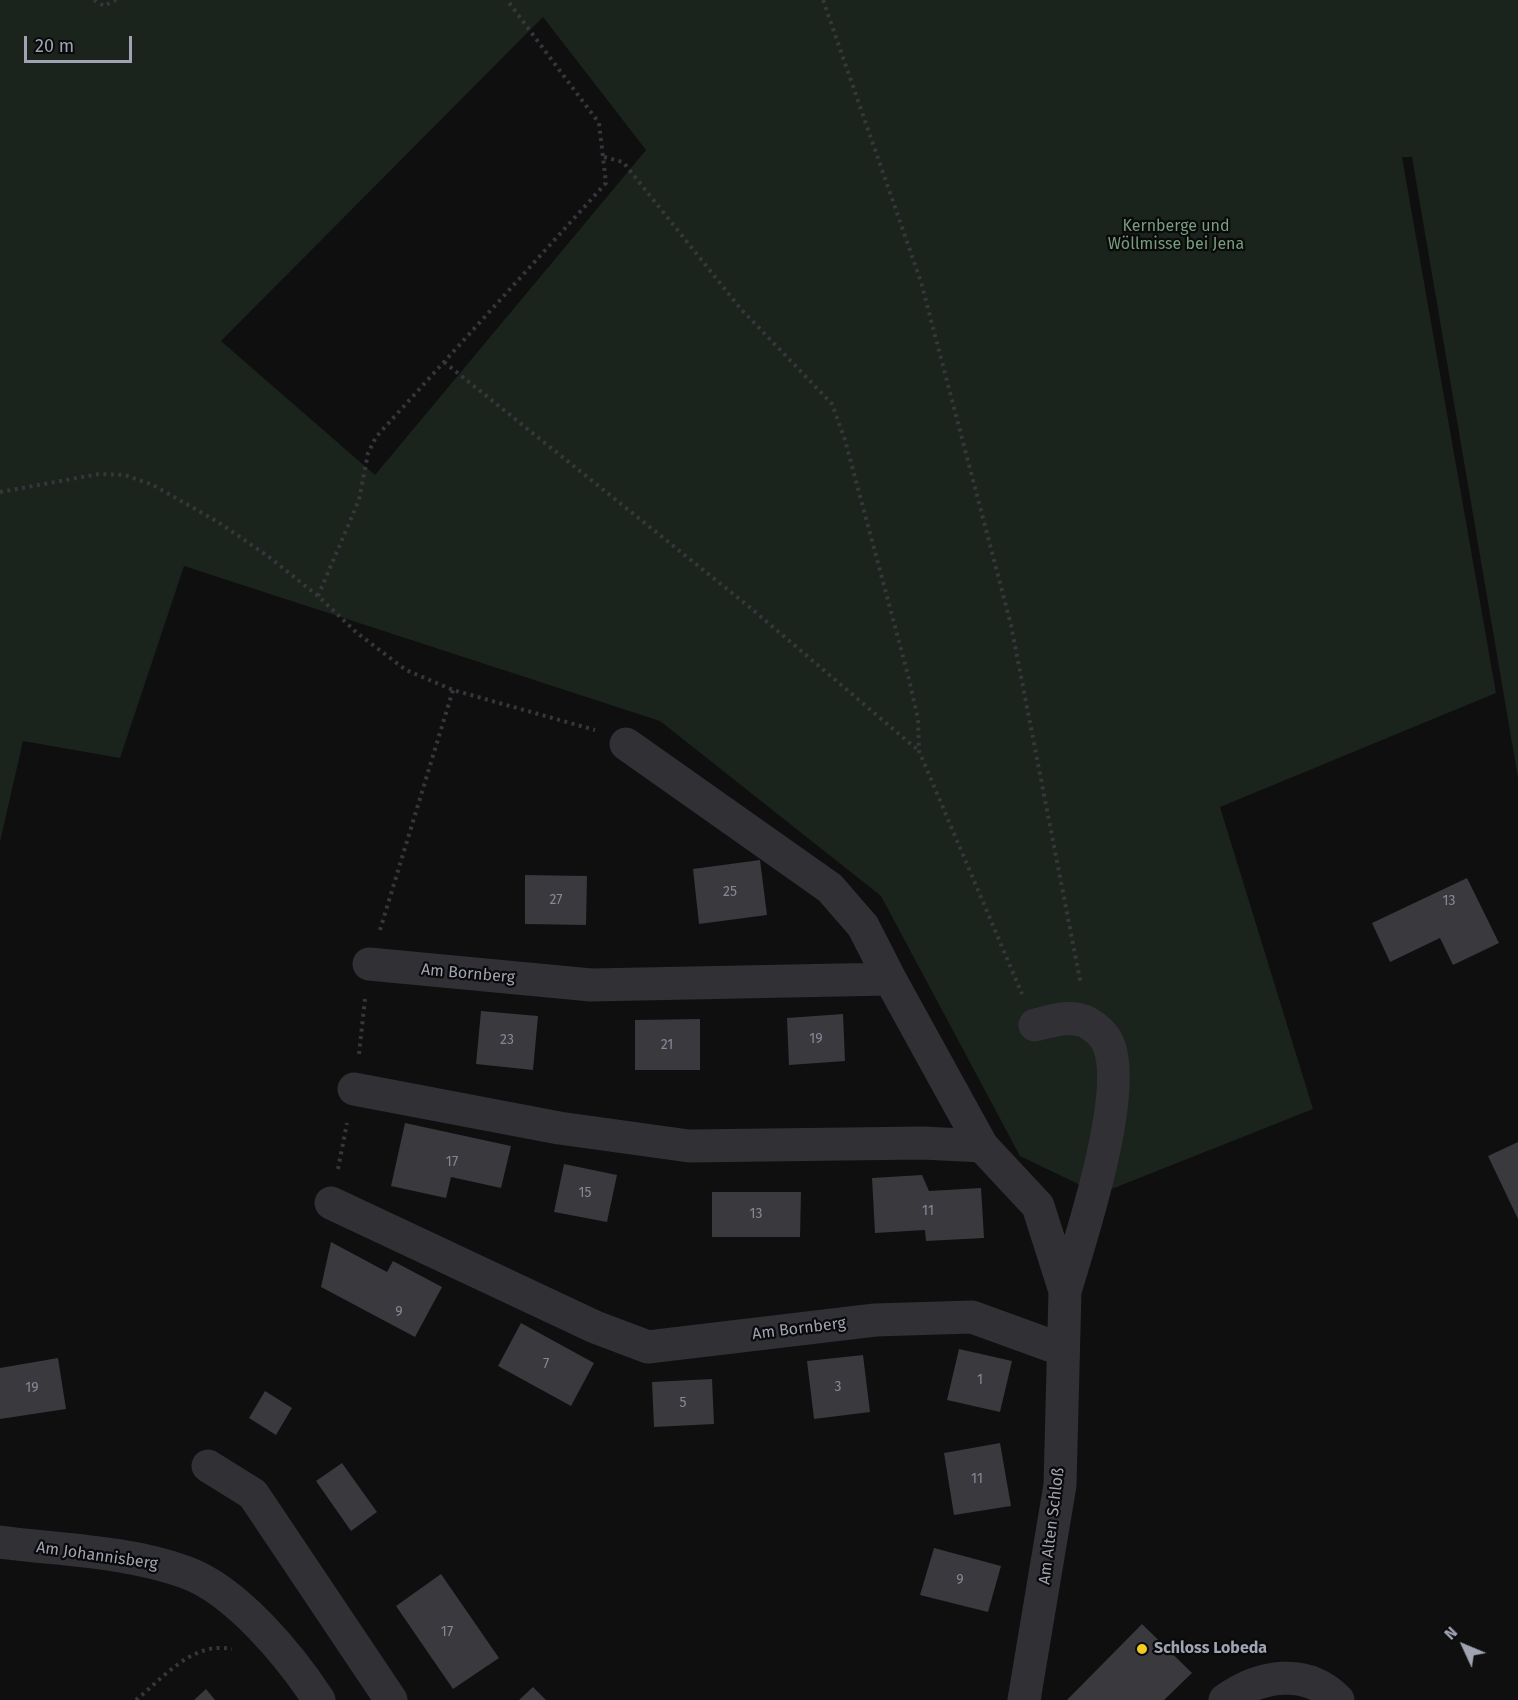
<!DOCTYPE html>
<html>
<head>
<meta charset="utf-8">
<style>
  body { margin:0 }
  #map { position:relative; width:1518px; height:1700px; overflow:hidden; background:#0f0f10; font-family:"Fira Sans",sans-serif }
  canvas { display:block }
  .north { position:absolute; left:1434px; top:1616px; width:60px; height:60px; -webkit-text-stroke:4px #0a0a0b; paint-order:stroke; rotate:314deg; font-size:16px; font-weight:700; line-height:24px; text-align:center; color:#a0a3b2 }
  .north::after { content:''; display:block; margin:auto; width:21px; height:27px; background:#a0a3b2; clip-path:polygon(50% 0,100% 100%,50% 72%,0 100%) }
  .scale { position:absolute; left:24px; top:36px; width:108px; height:27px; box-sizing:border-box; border:3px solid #a0a3b2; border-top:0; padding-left:8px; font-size:18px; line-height:21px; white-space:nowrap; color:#a0a3b2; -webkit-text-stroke:4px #0a0a0b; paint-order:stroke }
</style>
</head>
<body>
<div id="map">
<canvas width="1518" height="1700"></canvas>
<div class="north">N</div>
<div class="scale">20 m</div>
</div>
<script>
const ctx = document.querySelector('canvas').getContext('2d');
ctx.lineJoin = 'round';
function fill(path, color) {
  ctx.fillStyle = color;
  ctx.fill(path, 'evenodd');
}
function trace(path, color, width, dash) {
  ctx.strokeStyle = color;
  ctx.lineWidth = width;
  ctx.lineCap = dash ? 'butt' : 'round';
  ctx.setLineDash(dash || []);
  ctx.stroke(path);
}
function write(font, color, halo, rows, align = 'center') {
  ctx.font = font + ' "Fira Sans",sans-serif';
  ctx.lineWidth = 4.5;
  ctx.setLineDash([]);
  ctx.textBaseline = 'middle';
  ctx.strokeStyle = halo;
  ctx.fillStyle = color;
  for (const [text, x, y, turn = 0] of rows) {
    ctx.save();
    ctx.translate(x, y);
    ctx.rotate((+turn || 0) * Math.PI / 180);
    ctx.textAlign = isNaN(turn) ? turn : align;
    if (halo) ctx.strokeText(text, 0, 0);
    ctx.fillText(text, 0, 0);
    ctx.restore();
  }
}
fill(new Path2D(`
  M0,0h1518v778l-106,-621h-10l94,536 -276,114 93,302 -214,85 -79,-38 -139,-260 -221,-175 -476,-155 -64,192 -97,-17 -23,101zM543,17l103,133 -271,325 -154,-134z`), '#1b231d');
fill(new Path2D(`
  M760,860l7,55 -68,9 -6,-55z
  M525,875l62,1 -1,49 -61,-1z
  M1467,878l32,65 -46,22 -13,-27 -50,24 -18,-39z
  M481,1011l57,5 -5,54 -57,-6z
  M843,1014l2,47 -56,4 -2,-47z
  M700,1019v51h-65v-50z
  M405,1123l106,23 -10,42 -50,-11 -5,21 -55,-12z
  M1518,1142v77l-30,-63z
  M564,1164l53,11 -10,47 -53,-10z
  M922,1175l7,16 52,-3 3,50 -58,3 -1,-11 -50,3 -3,-55z
  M712,1192h89l-1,45h-88z
  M331,1242l56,30 6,-11 49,26 -27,50 -94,-50z
  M521,1323l73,40 -23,43 -73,-40z
  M959,1349l53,12 -12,51 -53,-12z
  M863,1355l7,57 -56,7 -7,-58z
  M58,1358l8,51 -66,10v-51z
  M712,1379l2,45 -60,3 -2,-45z
  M265,1391l27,17 -16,27 -27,-17z
  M1000,1443l11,63 -57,9 -10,-62z
  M342,1463l35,49 -26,19 -35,-50z
  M934,1548l67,18 -13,46 -68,-17z
  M441,1574l58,84 -46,31 -57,-83z
  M1142,1624l50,49 -28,27h-97z
  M533,1687l13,13h-27z
  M206,1689l9,11h-21z`), '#39393e');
trace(new Path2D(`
  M94,0l10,6 12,-6
  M823,0l98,282 90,343 70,360
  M604,157l19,5 117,146 92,96 13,36 63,235 10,44 1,32 103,243
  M444,362l303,243 172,146
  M0,492l99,-18 26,1 28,10 65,37 51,35 49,39 39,37 49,37 47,20 142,40
  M318,596l41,-96 9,-47 8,-16 230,-254 -7,-60 -92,-123
  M380,930l73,-240
  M359,1054l6,-55
  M338,1169l9,-46
  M136,1700c28,-23 57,-59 96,-51`), '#36373c', 4, [3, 4.5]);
trace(new Path2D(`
  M626,744l204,144 33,38 27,53
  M369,964l222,21 299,-6 92,167
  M1035,1025c17,-4 32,-10 49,-4 10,4 22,15 25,25 19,49 -28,192 -44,245
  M354,1089l205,39 130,18 234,-3 59,3 56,60 27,85 -5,194 -36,215
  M331,1203l264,124 53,20 227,-27 97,-3 91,33
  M208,1466l45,28 138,206
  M0,1542c61,8 127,9 185,30 51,18 105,84 134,128
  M1225,1700c35,-25 81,-33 113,0`), '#303035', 33);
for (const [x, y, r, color] of [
  [1142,1649,6,"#f3cb24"]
]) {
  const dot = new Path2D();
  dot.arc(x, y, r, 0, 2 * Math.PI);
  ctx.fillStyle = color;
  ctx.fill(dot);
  trace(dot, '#0a0a0b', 2);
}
write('14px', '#868895', null, [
  ["25",730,892],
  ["27",556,900],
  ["13",1449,901],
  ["19",816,1039],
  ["23",507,1040],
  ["21",667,1045],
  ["17",452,1162],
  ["15",585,1193],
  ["11",928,1211],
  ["13",756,1214],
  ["9",399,1312],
  ["7",546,1364],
  ["1",980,1380],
  ["3",838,1387],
  ["19",32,1388],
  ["5",683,1403],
  ["11",977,1479],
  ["9",960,1580],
  ["17",447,1632]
]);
write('16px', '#769d7e', '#0a0a0b', [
  ["Kernberge und",1176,227],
  ["Wöllmisse bei Jena",1176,245]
]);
write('16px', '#a0a3b2', '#0a0a0b', [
  ["Am Bornberg",468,974,5],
  ["Am Bornberg",799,1329,-7],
  ["Am Alten Schloß",1052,1526,-83],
  ["Am Johannisberg",97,1556,8]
]);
write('bold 16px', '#a0a3b2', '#0a0a0b', [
  ["Schloss Lobeda",1154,1649]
], 'left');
</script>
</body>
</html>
